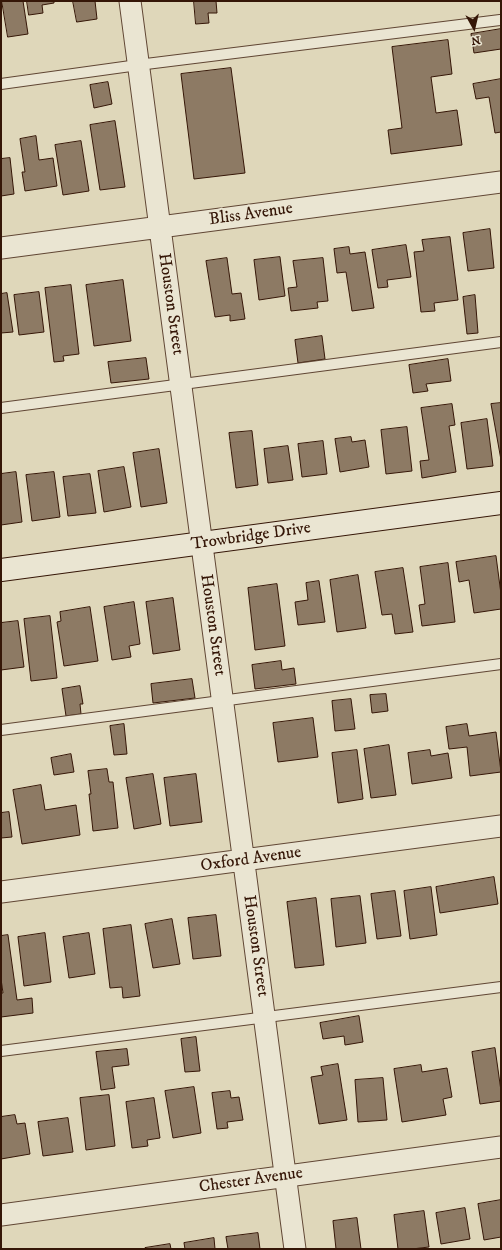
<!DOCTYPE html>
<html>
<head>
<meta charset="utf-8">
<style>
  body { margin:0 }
  #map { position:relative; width:502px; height:1250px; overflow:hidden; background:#dfd7ba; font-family:"IM FELL DW Pica",serif }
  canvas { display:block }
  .frame { position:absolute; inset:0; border:2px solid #351607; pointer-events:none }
  .north { position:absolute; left:454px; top:8px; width:40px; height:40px; -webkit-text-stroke:3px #eae5d2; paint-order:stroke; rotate:172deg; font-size:11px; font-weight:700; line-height:16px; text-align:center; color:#351607 }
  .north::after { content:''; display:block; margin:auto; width:14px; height:18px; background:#351607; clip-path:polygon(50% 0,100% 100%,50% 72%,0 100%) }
</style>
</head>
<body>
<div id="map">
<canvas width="502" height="1250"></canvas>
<div class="frame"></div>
<div class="north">N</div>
</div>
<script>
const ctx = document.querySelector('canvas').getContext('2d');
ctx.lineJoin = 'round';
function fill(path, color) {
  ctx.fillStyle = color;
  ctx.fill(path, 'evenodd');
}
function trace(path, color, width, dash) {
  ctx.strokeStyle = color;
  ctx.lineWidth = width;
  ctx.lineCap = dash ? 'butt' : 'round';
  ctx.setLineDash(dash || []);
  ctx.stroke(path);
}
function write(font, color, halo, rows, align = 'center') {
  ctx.font = font + ' "IM FELL DW Pica",serif';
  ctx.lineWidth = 4;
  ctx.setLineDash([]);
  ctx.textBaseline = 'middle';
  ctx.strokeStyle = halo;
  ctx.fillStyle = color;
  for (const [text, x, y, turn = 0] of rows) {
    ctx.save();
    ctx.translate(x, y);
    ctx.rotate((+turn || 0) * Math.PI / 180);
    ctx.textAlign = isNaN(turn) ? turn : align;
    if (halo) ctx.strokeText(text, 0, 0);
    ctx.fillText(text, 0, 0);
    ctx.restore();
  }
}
const building = new Path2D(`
  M2,1h21l5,33 -20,3z
  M27,1h27v2l-12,2 1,8 -14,2z
  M73,1h22l2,18 -20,3z
  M194,1h22l1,12h-9l1,10 -13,1z
  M501,29v20l-27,4 -3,-19z
  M448,40l4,34 -21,3 5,36 21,-3 5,35 -71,9 -3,-24 14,-2 -10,-81z
  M231,68l14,105 -51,6 -13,-105z
  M501,79v53l-6,1 -6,-36 -13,2 -3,-15z
  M108,82l4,22 -18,4 -4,-23z
  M115,121l10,66 -25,3 -10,-65z
  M36,136l3,24 14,-2 4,28 -32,5 -3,-19h3l-5,-33z
  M81,141l8,50 -26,4 -8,-50z
  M10,158l4,36 -13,2v-37z
  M490,229l4,39 -26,3 -5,-38z
  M450,237l8,63 -24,3 1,8 -14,1 -7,-60 10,-1 -2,-11z
  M406,245l5,32 -24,3 1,7 -10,1 -6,-38z
  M349,247l1,7 15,-2 9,56 -22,3 -6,-39 -9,1 -3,-24z
  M280,257l5,39 -26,4 -5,-40z
  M227,258l5,36 9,-1 4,26 -15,2v-6l-15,2 -9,-56z
  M323,258l5,43 -11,1 1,6 -27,3 -3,-23 9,-1 -4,-26z
  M123,280l8,61 -37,5 -8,-61z
  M71,285l8,69 -16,2 1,5 -10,1 -9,-74z
  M39,292l5,40 -25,3 -5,-40z
  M7,293l6,39 -12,1v-39z
  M475,295l3,38 -11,1 -4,-37z
  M322,336l3,23 -27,4 -3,-23z
  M146,358l3,21 -38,4 -3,-21z
  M448,359l3,22 -25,3 2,7 -15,2 -4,-28z
  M501,403v57l-10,-56z
  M452,404l3,21 -6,1 7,46 -34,6 -2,-17 9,-1 -8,-52z
  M487,419l6,47 -26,3 -6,-46z
  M407,427l5,44 -26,3 -5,-44z
  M252,431l6,54 -22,3 -7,-55z
  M351,437l1,5 13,-2 4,27 -29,5 -5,-33z
  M323,441l4,33 -25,3 -4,-33z
  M288,446l5,34 -25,3 -4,-34z
  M159,449l8,54 -26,4 -8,-54z
  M124,467l7,40 -27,5 -6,-41z
  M16,472l6,50 -21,3v-51z
  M54,472l6,45 -28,4 -6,-46z
  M90,474l6,39 -28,3 -5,-39z
  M496,556l5,38v15l-27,4 -5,-33 -10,2 -3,-20z
  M448,563l7,59 -33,4 -3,-21 6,-1 -5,-37z
  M403,568l10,64 -18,2 -3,-20 -10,1 -7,-43z
  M358,575l8,53 -29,4 -7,-52z
  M319,581l6,41 -27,3 -3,-23 13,-2 -2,-17z
  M277,584l8,62 -30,4 -7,-62z
  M173,598l7,52 -27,4 -7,-52z
  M134,602l6,42 -11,2 2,11 -19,3 -8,-53z
  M90,607l8,54 -34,5 -7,-44 4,-1 -1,-9z
  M50,616l7,62 -26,3 -7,-62z
  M18,621l6,46 -23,3v-47z
  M281,661l1,9 12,-2 2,16 -41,5 -3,-24z
  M192,679l3,19 -42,5 -2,-19z
  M80,686l3,18h-3l1,10 -15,2 -4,-27z
  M386,694l2,17 -16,2 -2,-18z
  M351,699l4,30 -20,2 -3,-30z
  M313,718l5,39 -40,5 -5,-39z
  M124,724l3,30 -13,1 -4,-29z
  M467,724l2,12 27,-4 5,40 -31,4 -3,-29 -18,2 -3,-22z
  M389,745l7,50 -25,3 -7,-49z
  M357,750l6,49 -25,4 -6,-50z
  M430,750l1,6 17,-3 4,25 -40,6 -4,-31z
  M71,754l3,18 -20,3 -3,-17z
  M107,769l2,13h4l5,46 -25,3 -4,-37h2l-3,-23z
  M153,774l8,50 -27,5 -8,-51z
  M196,774l6,48 -32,4 -6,-48z
  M41,785l4,25 31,-5 4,30 -58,9 -9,-54z
  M9,812l3,25 -11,1v-25z
  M494,877l4,27 -58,9 -4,-26z
  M431,887l6,48 -27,4 -6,-48z
  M395,891l6,45 -24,3 -6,-45z
  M360,896l6,47 -30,4 -5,-48z
  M316,898l8,67 -29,3 -8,-66z
  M216,915l5,41 -28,3 -5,-41z
  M172,919l8,45 -27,4 -8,-44z
  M131,925l9,71 -17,2 -1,-11 -12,1 -7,-59z
  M45,933l6,49 -27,4 -6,-49z
  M89,933l6,41 -26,4 -6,-41z
  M8,935l9,65 15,-2 1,15 -32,4v-24h2l-2,-14v-43z
  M359,1016l4,26 -18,3 -1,-9 -21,3 -3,-16z
  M196,1037l4,34 -15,1 -4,-33z
  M495,1048l6,43v10l-21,3 -8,-52z
  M127,1049l2,16 -17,2 3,21 -14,2 -5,-38z
  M338,1064l9,56 -28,4 -8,-47 12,-2 -2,-8z
  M421,1065l1,7 25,-4 5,29 -9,2 3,16 -44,7 -8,-53z
  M383,1078l4,42 -29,2 -3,-42z
  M194,1087l7,46 -28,5 -8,-47z
  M230,1091l1,7 8,-1 4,23 -16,2 1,6 -11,1 -5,-36z
  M109,1095l6,51 -29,4 -6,-52z
  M154,1098l6,40 -13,2 1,6 -16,2 -6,-46z
  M15,1115l2,9 8,-1 5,31 -29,5v-42z
  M68,1118l5,34 -30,4 -5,-34z
  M501,1200v37l-17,3 -6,-36z
  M465,1208l5,31 -29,5 -5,-31z
  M424,1211l5,36 -17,2h-14l-4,-34z
  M357,1218l4,31h-25l-3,-28z
  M258,1233l2,16h-32l-2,-12z
  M214,1238l1,11h-30l-1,-6z
  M170,1244l1,5h-26v-1z`);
fill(building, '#8d7a64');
trace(building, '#351607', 1);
const lane = new Path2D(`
  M1,84l137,-19 362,-45
  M1,408l500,-66
  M1,730l500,-66
  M1,1051l500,-64`);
const street = new Path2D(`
  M130,1l165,1248
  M1,248l500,-66
  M1,892l500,-66
  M1,1215l500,-68`);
const secondary = new Path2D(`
  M1,570l500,-67`);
trace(lane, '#604634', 12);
trace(street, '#604634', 23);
trace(secondary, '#351607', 24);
trace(lane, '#eae5d2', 10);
trace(street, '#eae5d2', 21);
trace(secondary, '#eae5d2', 22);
write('17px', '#351607', '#eae5d2', [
  ["Bliss Avenue",251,215,-8],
  ["Houston Street",170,304,82],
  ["Trowbridge Drive",251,537,-8],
  ["Houston Street",212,625,82],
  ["Oxford Avenue",251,860,-8],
  ["Houston Street",255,946,82],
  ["Chester Avenue",251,1181,-8]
]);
</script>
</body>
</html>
